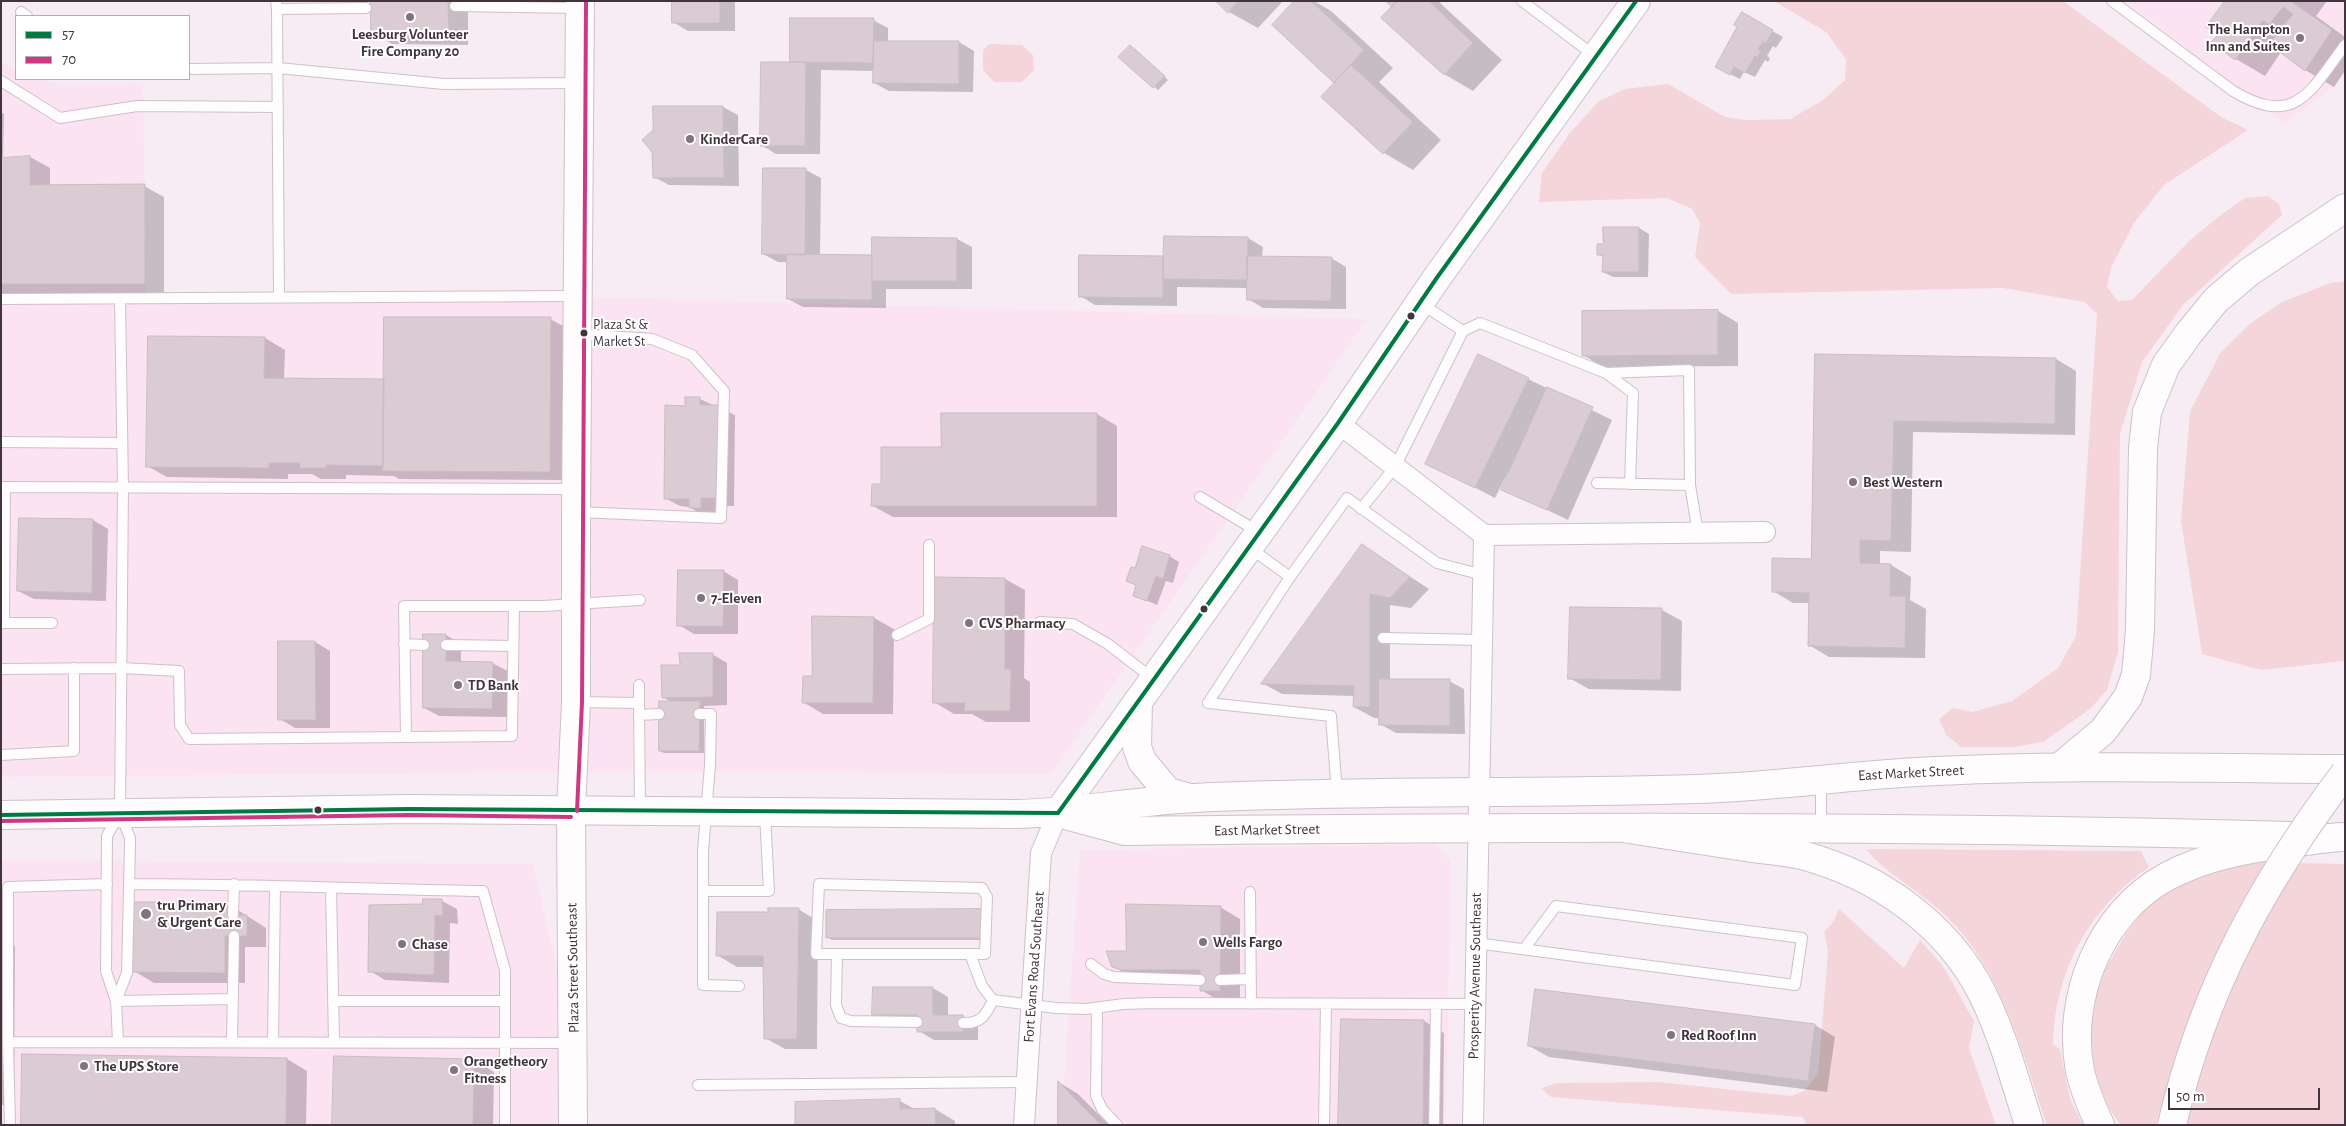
<!DOCTYPE html>
<html>
<head>
<meta charset="utf-8">
<style>
  body { margin:0 }
  #map { position:relative; width:2346px; height:1126px; overflow:hidden; background:#f8ecf4; font-family:"Alegreya Sans",sans-serif }
  canvas { display:block }
  .frame { position:absolute; inset:0; border:2px solid #42343d; pointer-events:none }
  .legend { position:absolute; left:15px; top:15px; width:175px; height:65px; box-sizing:border-box; background:#fff; border:1px solid #b3aeb1; margin:0; padding:6px 9px; list-style:none; font-size:15px; color:#42343d }
  .legend li { display:flex; align-items:center; gap:10px; height:25px }
  .legend b { width:25px; border:1px solid #b3aeb1 }
  .scale { position:absolute; left:2168px; top:1088px; width:152px; height:22px; box-sizing:border-box; border:2px solid #42343d; border-top:0; padding-left:6px; font-size:15px; line-height:18px; white-space:nowrap; color:#42343d; -webkit-text-stroke:4px #fff; paint-order:stroke }
</style>
</head>
<body>
<div id="map">
<canvas width="2346" height="1126"></canvas>
<div class="frame"></div>
<ul class="legend">
<li><b style="height:6px;background:#007a43"></b>57</li>
<li><b style="height:6px;background:#cd3883"></b>70</li>
</ul>
<div class="scale">50 m</div>
</div>
<script>
const ctx = document.querySelector('canvas').getContext('2d');
ctx.lineJoin = 'round';
function fill(path, color) {
  ctx.fillStyle = color;
  ctx.fill(path, 'evenodd');
}
function trace(path, color, width, dash) {
  ctx.strokeStyle = color;
  ctx.lineWidth = width;
  ctx.lineCap = dash ? 'butt' : 'round';
  ctx.setLineDash(dash || []);
  ctx.stroke(path);
}
function write(font, color, halo, rows, align = 'center') {
  ctx.font = font + ' "Alegreya Sans",sans-serif';
  ctx.lineWidth = 4;
  ctx.setLineDash([]);
  ctx.textBaseline = 'middle';
  ctx.strokeStyle = halo;
  ctx.fillStyle = color;
  for (const [text, x, y, turn = 0] of rows) {
    ctx.save();
    ctx.translate(x, y);
    ctx.rotate((+turn || 0) * Math.PI / 180);
    ctx.textAlign = isNaN(turn) ? turn : align;
    if (halo) ctx.strokeText(text, 0, 0);
    ctx.fillText(text, 0, 0);
    ctx.restore();
  }
}
fill(new Path2D(`
  M2126,1h219v67l-10,18 -52,38z
  M1,63l15,5v11h28l15,6 84,-2 3,215 408,-2 813,23 -316,455 -405,-3 -645,6z
  M1436,844l15,17 -5,264h-385l19,-275z
  M1,860l532,4 41,179 -1,82h-572z`), '#fbe3f2');
fill(new Path2D(`
  M1774,1h289l158,116 27,13 -84,55 -30,38 -23,45 -4,19 11,14 14,-1 58,-60 32,-26 23,-16 23,-2 11,8 3,11 -99,90 -41,57 -22,72 -2,218 -11,38 -17,19 -47,33 -29,5h-53l-15,-12 -7,-16 14,-11 19,4 40,-11 46,-33 18,-32 21,-322 -12,-12 -82,-14 -272,6 -36,-37 5,-34 -8,-14 -25,-11 -128,4 3,-29 27,-39 30,-33 26,-12 43,-5 57,33 22,3 43,-1 33,-19 22,-20 1,-21 -20,-27z
  M989,44l33,1 11,10 1,15 -12,12h-28l-11,-12v-20z
  M2345,281v380l-84,9 -59,-16 -21,-133 9,-110 31,-59 31,-30 30,-20 48,-19z
  M1866,849l275,2 8,16c-60,41 -95,105 -96,178l7,4 10,50 13,26h-36c-25,-72 -44,-153 -100,-208 -25,-25 -59,-41 -81,-68z
  M2256,862l89,2v261h-225l-14,-22 -13,-38 -2,-42 7,-42 29,-49 23,-29 51,-33z
  M1839,909l65,59 16,-28 23,26 31,55 -5,27 27,77h-190l-3,-8 -252,-20 -10,-9 16,-5 102,-1 132,14 13,-5 14,-17 10,-122 -4,-20 9,-10z`), '#f4d6da');
fill(new Path2D(`
  M372,1h96v44l-76,-1 -20,-12z
  M673,1h62v30h-47l-15,-9z
  M1218,1h65l-25,27 -29,-16z
  M1296,1h18l17,10 62,57 -14,14 62,58 -28,30 -29,-17 -62,-56 14,-14 -62,-58z
  M1388,1h54l-2,2 62,57 -29,31 -29,-17z
  M2227,1h100l-11,15 29,21v34l-11,16 -29,-17 -24,-18 -16,24 -29,-17 -23,-17 6,-8z
  M1742,14l41,23 -7,11 -3,-2 -6,10 3,2 -2,4 -3,-2 -10,17 -11,-5 -4,7 -24,-12 23,-40z
  M873,20l15,8v14h71l15,9 -1,41 -84,-1 -15,-8v-12l-53,-1 -1,84h-44l-15,-9 30,-82z
  M1135,49l33,31 -10,10 -38,-33z
  M654,107h69l15,8 1,71 -70,-1 -15,-8z
  M1,112l3,2 -1,45 27,-2 20,11v18h94l20,11v98h-163z
  M806,170l15,8 -1,78h53v-18l84,1 15,8v42h-86v19l-83,-1 -15,-8v-37h-10l-15,-8z
  M1639,228l10,6 -1,43h-35l-10,-5 1,-15 -6,-3 6,-9z
  M1248,238l15,9 -1,11h69l15,9v42l-83,-1 -15,-9v-11l-71,-1v19l-82,-1 -15,-9v-40l84,1z
  M1718,311l20,12v43l-135,1 -20,-12v-43z
  M550,319l15,8v153l-166,-1 -5,-3 -48,-1v4h-25l-9,-5h-24v5l-121,-2 -20,-11 118,-128 20,12 -1,29 101,1z
  M1816,356l240,3 20,12 -1,64 -162,-3 -2,120 -31,-1v14h11l20,12 -1,23 16,9 -1,49 -96,-1 -20,-12 1,-42h-17l-20,-12 39,-31z
  M1528,379l84,41 -44,100 -65,-31 7,-16 -2,-1 -13,26 -68,-35z
  M700,399l35,16 -1,91h-19v10h-10l-16,-9 -9,-1 -15,-8 21,-91z
  M1097,414l20,12v91h-224l-20,-11 9,-21 61,-37z
  M20,519l73,1 15,9 -2,72 -72,-2 -16,-8z
  M1363,546l66,43 -18,19 -21,-3v75l59,1 15,8 1,45 -69,-1 -16,-9v-6h-6l-20,-11 1,-11 -73,-2 -20,-11z
  M1169,556l10,6 -6,21 -7,-2 -9,24 -23,-10 3,-9 -10,-5 8,-12z
  M723,571l15,9v54h-44l-15,-9z
  M1005,579l20,11 -1,88 6,4v40h-44l-14,-8h-18l-20,-12z
  M1571,608l91,2 20,11 -1,70 -92,-2 -20,-11z
  M814,617l60,1 20,11 -1,85h-70l-20,-12 10,-24z
  M446,635l15,9v19h31l16,8 -1,46 -68,-1 -15,-8z
  M280,642h35l15,9v77h-35l-15,-9z
  M712,654l15,9v42l-23,1v47h-40l-4,-2 11,-49 -8,-5 18,-31z
  M442,901l15,8 1,15 -8,-1 -1,60 -64,-3 -15,-9 53,-66z
  M227,903l39,25v19h-21v36h-91l-20,-12z
  M1220,907l20,12v83h-19l-20,-12v-9l-68,-3 -20,-12 14,-13z
  M798,909l20,12 -1,128h-32l-20,-11v-71h-28l-20,-12 52,-42z
  M981,911l5,29h-154l-5,-3z
  M1,917l1,22 13,7 -1,159h-13z
  M874,988h59l15,9v19h15l15,9v15h-44l-15,-9v-8h-30l-16,-9z
  M1342,1020l82,1 20,12 -1,92h-104z
  M1815,1025l20,12 -8,55 -278,-35 -20,-11z
  M287,1059l20,12 -1,54h-284z
  M474,1060l20,12 -1,53h-159z
  M1060,1083l18,11 31,31h-50z
  M900,1101l16,9 19,-1 20,12v4h-159v-22z`), '#0003');
const building = new Path2D(`
  M371,1h77l1,34 -78,-2z
  M672,1h48v22h-48z
  M1216,1h22l-10,12z
  M1294,1h17l53,49 -30,33 -62,-58z
  M1386,1h11l-5,6z
  M1397,1h32l44,42 -29,32 -63,-57z
  M2225,1h66l41,29 -27,41 -36,-27 24,-30 -10,-7 -14,18 -6,-5 -28,40 -24,-18 7,-7 -12,-8z
  M1742,12l31,18 -7,13 -3,-1 -5,7 3,2 -3,6 -3,-1 -10,17 -11,-6 -4,8 -15,-8 22,-40 -3,-2z
  M790,18h84l-1,45 -83,-1z
  M874,41h85v43l-86,-1z
  M1130,45l35,31 -12,12 -35,-31z
  M761,62h45l-1,84h-45z
  M1351,65l62,57 -30,32 -62,-57z
  M653,106h70l1,72h-71l-1,-26 -10,-12 11,-10z
  M30,156v29l115,-1v100h-144v-126z
  M763,168h43l-1,87 -43,-1z
  M1603,227h36v45h-37l1,-17h-6v-11h6z
  M1164,236l84,1 -1,43 -84,-1z
  M872,237l85,1v43h-85z
  M787,254l85,1v45l-85,-1z
  M1079,255l84,1v42l-84,-1z
  M1247,256l85,1 -1,44 -84,-1z
  M1718,310v45l-136,1v-45z
  M384,317h167l-1,155 -167,-1z
  M148,336l117,1 -1,41 120,1 -1,87 -57,-1v3h-26v-5h-31v5l-123,-1z
  M1478,354l51,24 -54,110 -50,-24z
  M1815,354l241,4 -1,66 -161,-3 -3,120 -31,-1v23l31,1 -1,32h16l-1,52 -97,-2 1,-53 -37,-1v-34l39,1z
  M1547,387l46,20 -46,103 -46,-20z
  M685,397h15v8h20l-1,93h-18v10h-12v-9h-25l1,-94 20,1z
  M941,413h156v93h-226l1,-22h9v-37h60z
  M19,518l74,1 -1,74 -75,-2z
  M1362,544l48,33 -20,21 -20,-4v113h-17l1,-21 -93,-2z
  M1142,546l28,9 -7,24 -7,-3 -9,25 -14,-5 3,-11 -10,-4 5,-14 4,1z
  M678,570h46l-1,56h-46z
  M934,577l71,1v91h6l-1,42h-46l1,-8h-32z
  M1570,607l92,1 -1,72 -93,-1z
  M812,616l62,1 -1,86h-71l1,-27h9z
  M423,634h23v27l47,1 -1,47 -69,-1z
  M278,641h37l1,79h-38z
  M679,653h34v44l-51,1 -1,-33h19z
  M1379,679h71v47l-71,-1z
  M659,701h41l-1,50h-40z
  M423,899h19l1,17 -8,-1 -1,60 -66,-3 1,-67 53,-1z
  M134,902h94l-1,13h20v21h-22v37l-92,-1z
  M1126,904l95,2 -1,85h-20v-21h-79l-9,-3 -6,-16h20z
  M768,908h31l-2,131h-33l-1,-83h-47l1,-44h51z
  M982,909v29h-156v-28z
  M873,987h60v28h30v17h-46v-17h-45z
  M1535,989l280,35 -7,57 -280,-35z
  M1341,1019l83,1 -1,105h-85z
  M22,1054l265,4 -1,67h-265z
  M334,1056l140,3 -1,66h-141z
  M1058,1081l43,44h-43z
  M900,1099v10l35,-1 1,17h-141v-23z`);
fill(building, '#dbccd3');
trace(building, '#c9bcc2', 1);
const lane = new Path2D(`
  M276,1l1,8 89,-1
  M1522,1l73,55
  M2112,1l121,90c62,37 77,1 112,-46
  M455,6l124,2
  M277,9l2,288
  M21,12l6,4
  M189,69l89,-1 166,16 135,-1
  M1,81l59,37 77,-12 141,1
  M1,299l576,-3
  M1463,331l17,-8 126,50 83,-3 1,115
  M1606,373l27,20 -3,91
  M1,442l121,1
  M1597,483l93,2 8,48
  M1,487l574,2
  M1200,497l57,34
  M1361,509l34,-42 68,-136 -43,-28
  M577,512l144,6 3,-127 -32,-36 -40,-16 -73,-5
  M1250,548l40,29 57,-79 90,65 46,12
  M1290,577l-82,126 123,13 6,77
  M514,606l-2,130 -106,1 -2,-131h139l97,-6
  M1040,622l33,2 35,20 44,34
  M1,623h51
  M4,623l1,-136
  M897,635l32,-16v-74
  M1383,638l99,2
  M404,644l20,1
  M446,645l67,1
  M1,669l121,-1 57,3 1,54 9,14 217,-2
  M639,685v18
  M576,702l63,1 1,107
  M699,714h12l-1,51 -7,86v134l36,1
  M639,715l20,-1
  M1,755l73,-4v-83
  M1821,827v-45
  M107,884l-99,3v155l564,1
  M129,884c118,0 236,5 354,7l22,79v155
  M331,888l3,153
  M705,891h64l-4,-77
  M1250,892l1,112
  M233,915l1,-31
  M1476,943l319,42 7,-47 -246,-32 -32,43
  M837,954l-1,51 5,13 10,3 66,1
  M970,954h15l2,-57 -5,-9 -163,-4 -3,70h154l12,32 11,14 63,8 30,1 38,-5 30,-1 320,1
  M1091,964l13,10 10,3 86,3
  M1220,980l30,-1
  M116,1001l11,-28 3,-129v-6l-10,-25 3,-326 -3,-188
  M116,1001l117,-2
  M333,1001h172
  M1097,1008l-1,88 6,13 15,16
  M963,1023c18,1 23,-8 30,-23
  M232,1041l2,-105
  M8,1042l2,83
  M118,1042l-2,-41 -10,-30 1,-135 11,-20
  M273,1042l2,-155
  M698,1085l329,-3
  M1324,1125l2,-121
  M1434,1125l2,-121`);
const street = new Path2D(`
  M1338,423l146,112 -11,590
  M1484,535l281,-3
  M1024,1125l17,-272 17,-40`);
const secondary = new Path2D(`
  M1058,813l280,-390 98,-144 200,-278
  M573,1125l-2,-314 5,-109v-190l4,-511`);
const primary = new Path2D(`
  M1138,701l-1,46 5,14 26,31 22,6
  M1,815l408,-6 606,5c60,-1 119,-13 180,-16 167,-8 334,-4 501,-9 74,-2 147,-13 221,-17 142,-8 285,-4 428,-3
  M1069,816l56,15c388,-4 776,-6 1164,5`);
const highway = new Path2D(`
  M2060,767l43,-36 25,-34 8,-22 4,-45 3,-182 4,-36 19,-47 23,-32 27,-33 33,-28 96,-64
  M1629,829c39,6 77,12 116,18 19,3 41,4 60,9 73,20 142,68 177,137 21,42 33,88 47,132
  M2100,1125c-8,-18 -16,-35 -20,-54 -14,-73 20,-159 88,-195 38,-20 81,-28 124,-33 17,-2 35,-6 53,-6`);
trace(lane, '#cdc1c9', 12);
trace(street, '#cdc1c9', 22);
trace(secondary, '#cdc1c9', 30);
trace(primary, '#cdc1c9', 30);
trace(highway, '#cdc1c9', 30);
trace(lane, '#fefcfd', 10);
trace(street, '#fefcfd', 20);
trace(secondary, '#fefcfd', 28);
trace(primary, '#fefcfd', 28);
trace(highway, '#fefcfd', 28);
const highwayBridge = new Path2D(`
  M2172,1125c31,-135 90,-242 173,-352`);
trace(highwayBridge, '#cdc1c9', 30, []);
trace(highwayBridge, '#fefcfd', 28);
trace(new Path2D(`
  M1058,813l280,-390 98,-144 200,-278
  M1,815l408,-6 649,4`), '#007a43', 4);
trace(new Path2D(`
  M577,811l5,-109 4,-701
  M1,821l408,-6 162,2`), '#cd3883', 4);
for (const [x, y, r, color] of [
  [410,17,5,"#82747d"],
  [2300,38,5,"#82747d"],
  [690,139,5,"#82747d"],
  [1411,316,4.5,"#42343d"],
  [584,333,4.5,"#42343d"],
  [1853,482,5,"#82747d"],
  [701,598,5,"#82747d"],
  [1204,609,4.5,"#42343d"],
  [969,623,5,"#82747d"],
  [458,685,5,"#82747d"],
  [318,810,4.5,"#42343d"],
  [146,914,6,"#82747d"],
  [1203,942,5,"#82747d"],
  [402,944,5,"#82747d"],
  [1671,1035,5,"#82747d"],
  [84,1066,5,"#82747d"],
  [454,1070,5,"#82747d"]
]) {
  const dot = new Path2D();
  dot.arc(x, y, r, 0, 2 * Math.PI);
  ctx.fillStyle = color;
  ctx.fill(dot);
  trace(dot, '#fff', 2);
}
write('14px', '#42343d', '#fff', [
  ["Plaza St &",593,325],
  ["Market St",593,342]
], 'left');
write('bold 15px', '#42343d', '#fff', [
  ["The Hampton",2290,29,"right"],
  ["Inn and Suites",2290,46,"right"],
  ["Leesburg Volunteer",410,34,"center"],
  ["Fire Company 20",410,51,"center"],
  ["KinderCare",700,139],
  ["Best Western",1863,482],
  ["7-Eleven",711,598],
  ["CVS Pharmacy",979,623],
  ["TD Bank",468,685],
  ["tru Primary",157,905],
  ["& Urgent Care",157,922],
  ["Wells Fargo",1213,942],
  ["Chase",412,944],
  ["Red Roof Inn",1681,1035],
  ["Orangetheory",464,1061],
  ["Fitness",464,1078],
  ["The UPS Store",94,1066]
], 'left');
write('15px', '#42343d', '#fff', [
  ["East Market Street",1911,773,-3],
  ["East Market Street",1267,830,-1],
  ["Fort Evans Road Southeast",1034,967,-86],
  ["Plaza Street Southeast",573,968,-91],
  ["Prosperity Avenue Southeast",1475,976,-89]
]);
</script>
</body>
</html>
